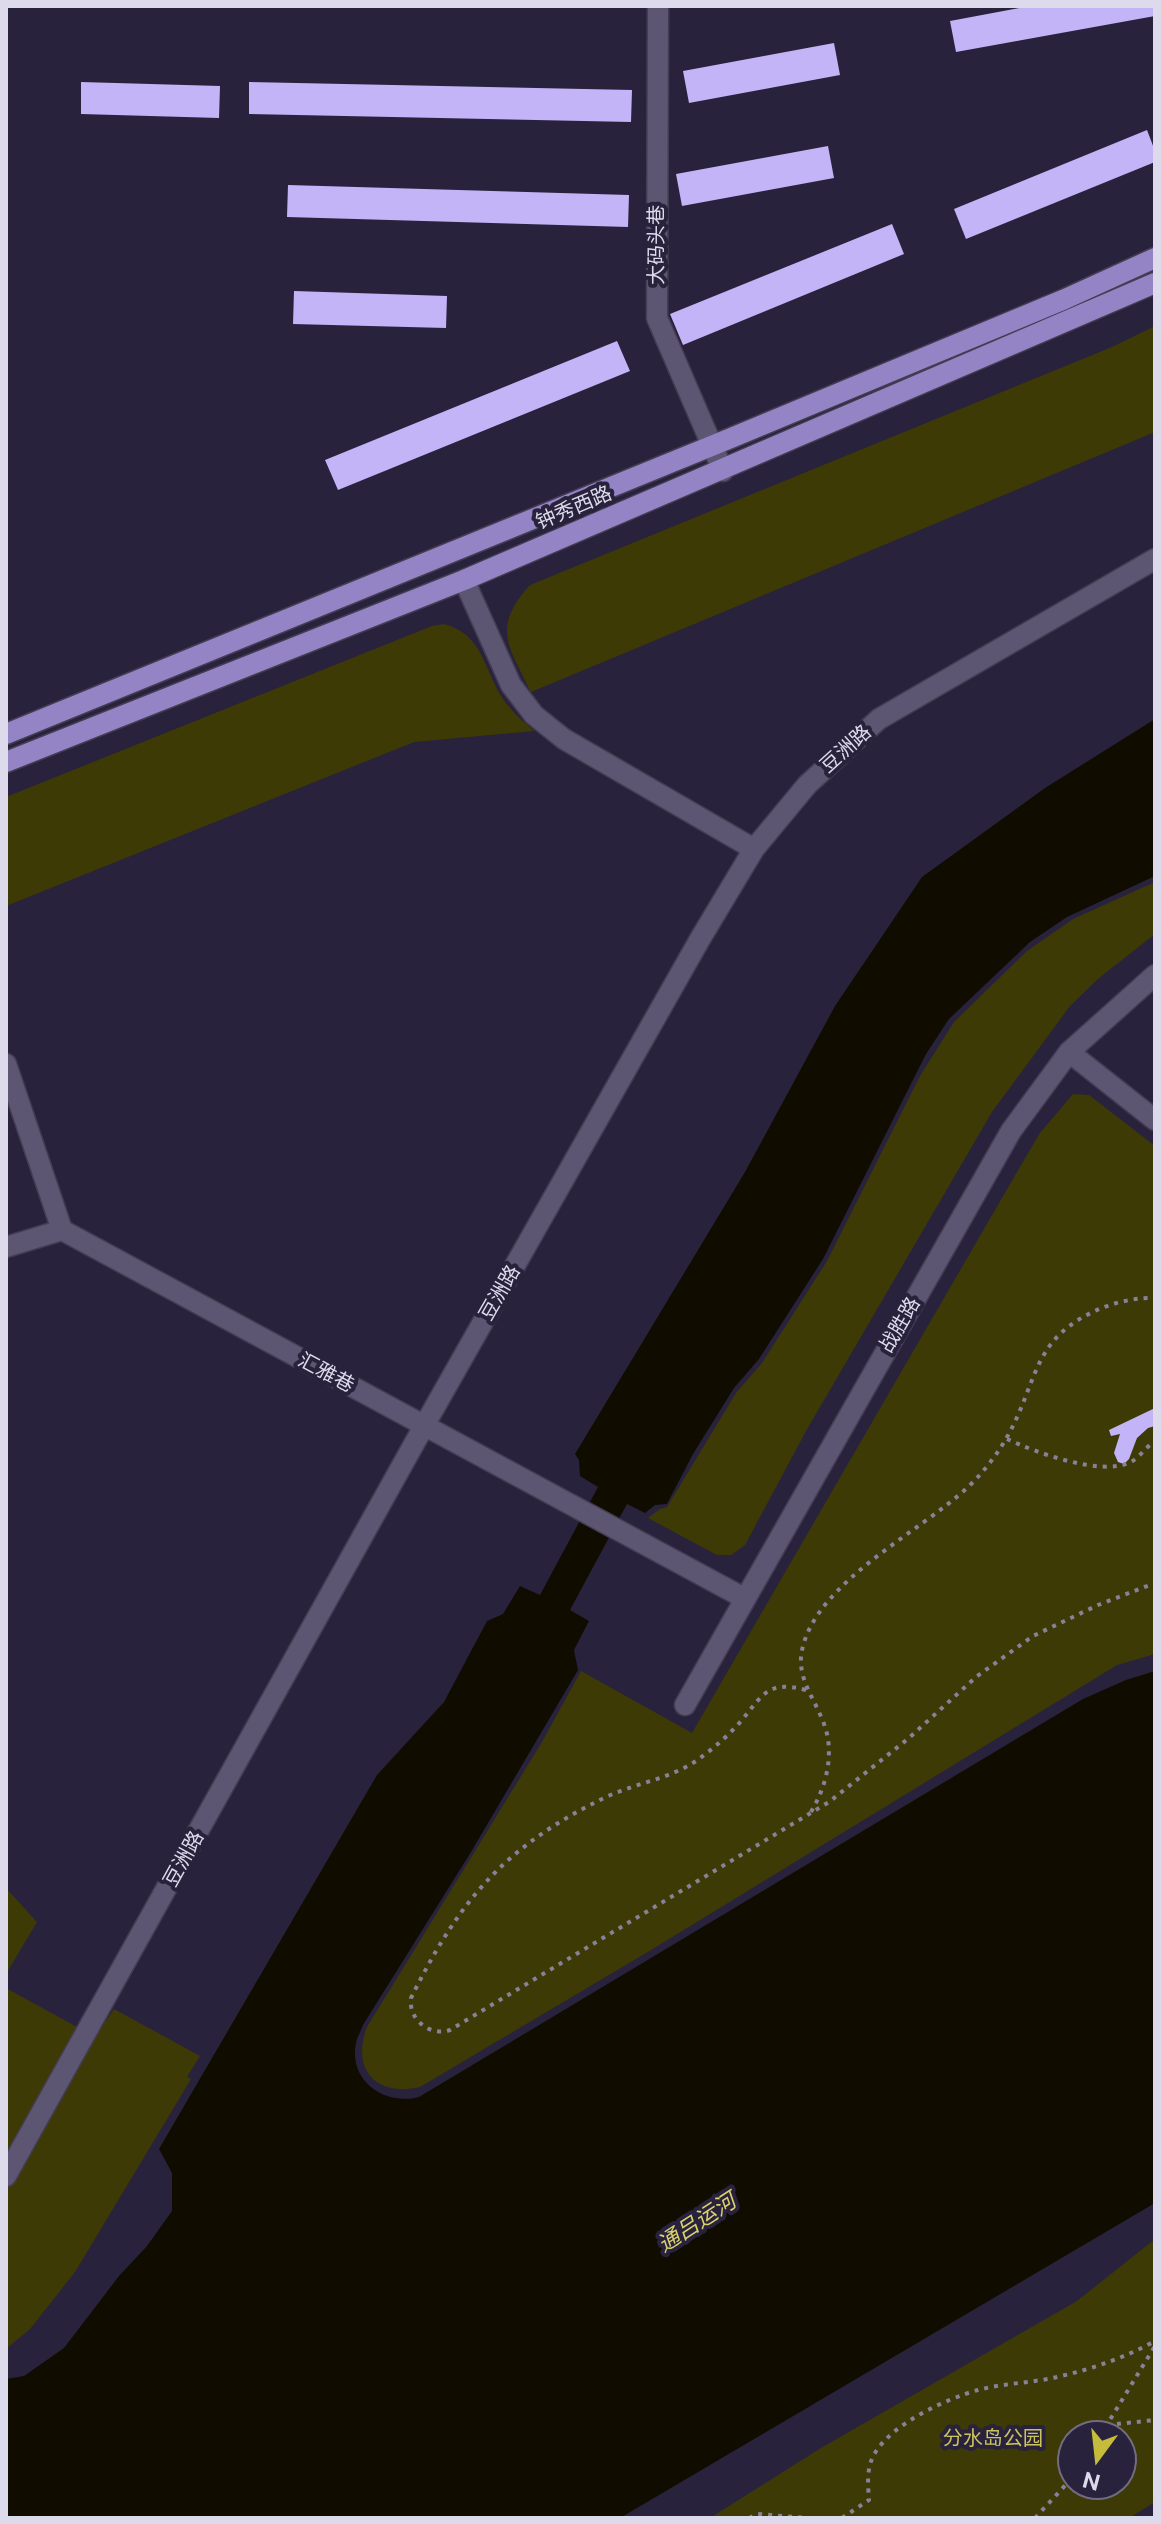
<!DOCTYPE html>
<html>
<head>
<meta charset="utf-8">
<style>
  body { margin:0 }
  #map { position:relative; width:1161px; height:2524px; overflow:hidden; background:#29223c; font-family:"Public Sans",sans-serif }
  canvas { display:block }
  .frame { position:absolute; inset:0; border:8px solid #dddaeb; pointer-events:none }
  .north { position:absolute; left:1057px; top:2420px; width:80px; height:80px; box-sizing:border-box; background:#29223c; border:2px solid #716c82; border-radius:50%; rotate:195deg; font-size:22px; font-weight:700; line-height:32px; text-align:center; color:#dddaeb }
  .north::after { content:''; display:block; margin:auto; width:28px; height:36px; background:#c6bc3c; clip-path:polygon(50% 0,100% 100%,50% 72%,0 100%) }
</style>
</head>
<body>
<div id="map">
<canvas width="1161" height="2524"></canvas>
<div class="frame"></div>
<div class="north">N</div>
</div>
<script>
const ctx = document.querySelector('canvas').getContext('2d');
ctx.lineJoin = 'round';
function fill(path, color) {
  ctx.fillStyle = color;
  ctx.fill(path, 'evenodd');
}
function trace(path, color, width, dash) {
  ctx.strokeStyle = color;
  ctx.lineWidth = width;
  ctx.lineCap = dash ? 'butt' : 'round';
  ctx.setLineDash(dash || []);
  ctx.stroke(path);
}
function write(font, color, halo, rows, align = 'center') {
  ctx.font = font + ' "Public Sans","Noto Sans SC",sans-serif';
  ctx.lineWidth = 8;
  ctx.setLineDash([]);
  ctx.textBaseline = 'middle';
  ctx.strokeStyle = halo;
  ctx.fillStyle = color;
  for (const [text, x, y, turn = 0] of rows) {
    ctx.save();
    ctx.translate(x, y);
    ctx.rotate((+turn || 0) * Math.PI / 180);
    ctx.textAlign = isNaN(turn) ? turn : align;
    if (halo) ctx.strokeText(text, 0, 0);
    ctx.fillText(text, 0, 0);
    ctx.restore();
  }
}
fill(new Path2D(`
  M1155,326v106l-624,260c-22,-46 -40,-64 -1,-107l582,-238z
  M444,624c39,10 40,46 59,75 9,13 20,22 31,32l-120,11 -408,164v-109l426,-171z
  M1155,882v52l-56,44 -29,28 -78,106 -186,319 -61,114 -14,10h-14l-69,-37 12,-9 7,-2 69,-114 26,-30 65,-102 93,-185 34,-54 73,-71 46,-32z
  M1073,1094l16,1 66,51v508l-38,11 -466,285 -231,137c-44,10 -69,-17 -53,-60l175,-285 39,-71 111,62 332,-573 16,-27z
  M6,1888l31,34 -31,52z
  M6,1988l89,49 19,-28 86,47 -13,21 4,2 -116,193 -45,57 -24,20z
  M1155,2239v263l-26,16h-419l111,-70 256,-147zM1073,2436h48v48h-48z`), '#3e3a06');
fill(new Path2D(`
  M1155,719v157l-88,41 -37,25 -81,77 -23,35 -103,205 -64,100 -25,29 -41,66 -26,50 -12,1 -10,8 -18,-9 -57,106 19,11 -15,29 4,20 -107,182 -108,173c-2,6 -6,12 -7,18 -8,38 29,63 63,54l664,-398 43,-19 29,-9v532l-535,315h-614v-139l18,-3 40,-28 55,-72 28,-30 25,-35v-38l-13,-24 218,-374 67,-73 43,-81 16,-7 17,-28 20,9 58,-108 -18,-11 -1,-16 -4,-6 170,-282 90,-166 87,-129 123,-89z`), '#100d00');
fill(new Path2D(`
  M1030,6h125v10l-199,36 -6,-31z
  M834,43l6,32 -151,28 -6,-32z
  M81,82l139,4 -1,32 -138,-4z
  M249,82l383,8 -1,32 -382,-8z
  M1147,130l8,21v11l-189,77 -12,-30z
  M828,146l6,32 -152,28 -6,-32z
  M288,185l341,10 -1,32 -341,-10z
  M892,224l12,30 -221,91 -13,-31z
  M294,291l153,5 -1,32 -153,-4z
  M617,341l13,30 -292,119 -13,-30z
  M1155,1408v18l-7,2 -11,10 -8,21 -5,5 -6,-2 -4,-9 6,-19 -9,2 -2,-6z`), '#c3b4f7');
const minor = new Path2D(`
  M658,6l-1,312 66,153
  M464,580l47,105 23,30 30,24 190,110
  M1069,1052l86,68
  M6,1064l56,166 682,368
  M6,1247l56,-17
  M685,1705l326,-574 58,-79 86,-77
  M6,2176l418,-750 276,-487 54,-90 53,-64 72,-66 276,-160`);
const major = new Path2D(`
  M6,734l725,-296 334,-139 90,-41
  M6,762l458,-182 691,-297`);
trace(minor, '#433d52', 23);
trace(major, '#433d52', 23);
trace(new Path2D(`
  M1007,1439c28,13 94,38 124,23 9,-5 15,-15 24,-21
  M806,1690c-37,-10 -43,4 -64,30 -13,15 -29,29 -46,41 -27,18 -60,22 -90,36 -101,49 -146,102 -195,201 -3,21 19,39 39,32l379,-228 80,-64 67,-61 57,-41 65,-31 57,-22
  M811,1812c16,-27 25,-62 11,-93 -10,-25 -27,-44 -19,-73 17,-65 115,-113 164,-158 24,-23 41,-48 54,-80 11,-26 18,-54 39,-74 24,-23 63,-37 95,-36
  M1107,2425l48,-5
  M1100,2436l55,-90
  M749,2518l9,-4 49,4
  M842,2518l27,-18c-1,-15 -3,-33 6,-47 18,-30 71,-54 103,-63 26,-7 54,-7 79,-13 35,-8 67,-19 98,-36
  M1035,2518l38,-41`), '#878297', 4, [4, 6]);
trace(minor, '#5c5673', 20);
trace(major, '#9484c6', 20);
write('20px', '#dddaeb', '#29223c', [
  ["大码头巷",657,245,-90],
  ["钟秀西路",574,508,-23],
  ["豆洲路",846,749,-42],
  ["豆洲路",500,1293,-60],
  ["战胜路",900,1325,-60],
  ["汇雅巷",326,1373,28],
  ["豆洲路",184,1859,-61]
]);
write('20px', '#ccc45f', '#29223c', [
  ["分水岛公园",993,2439]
]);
write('italic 22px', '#dad26d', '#29223c', [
  ["通吕运河",697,2223,-33]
]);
</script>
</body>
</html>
